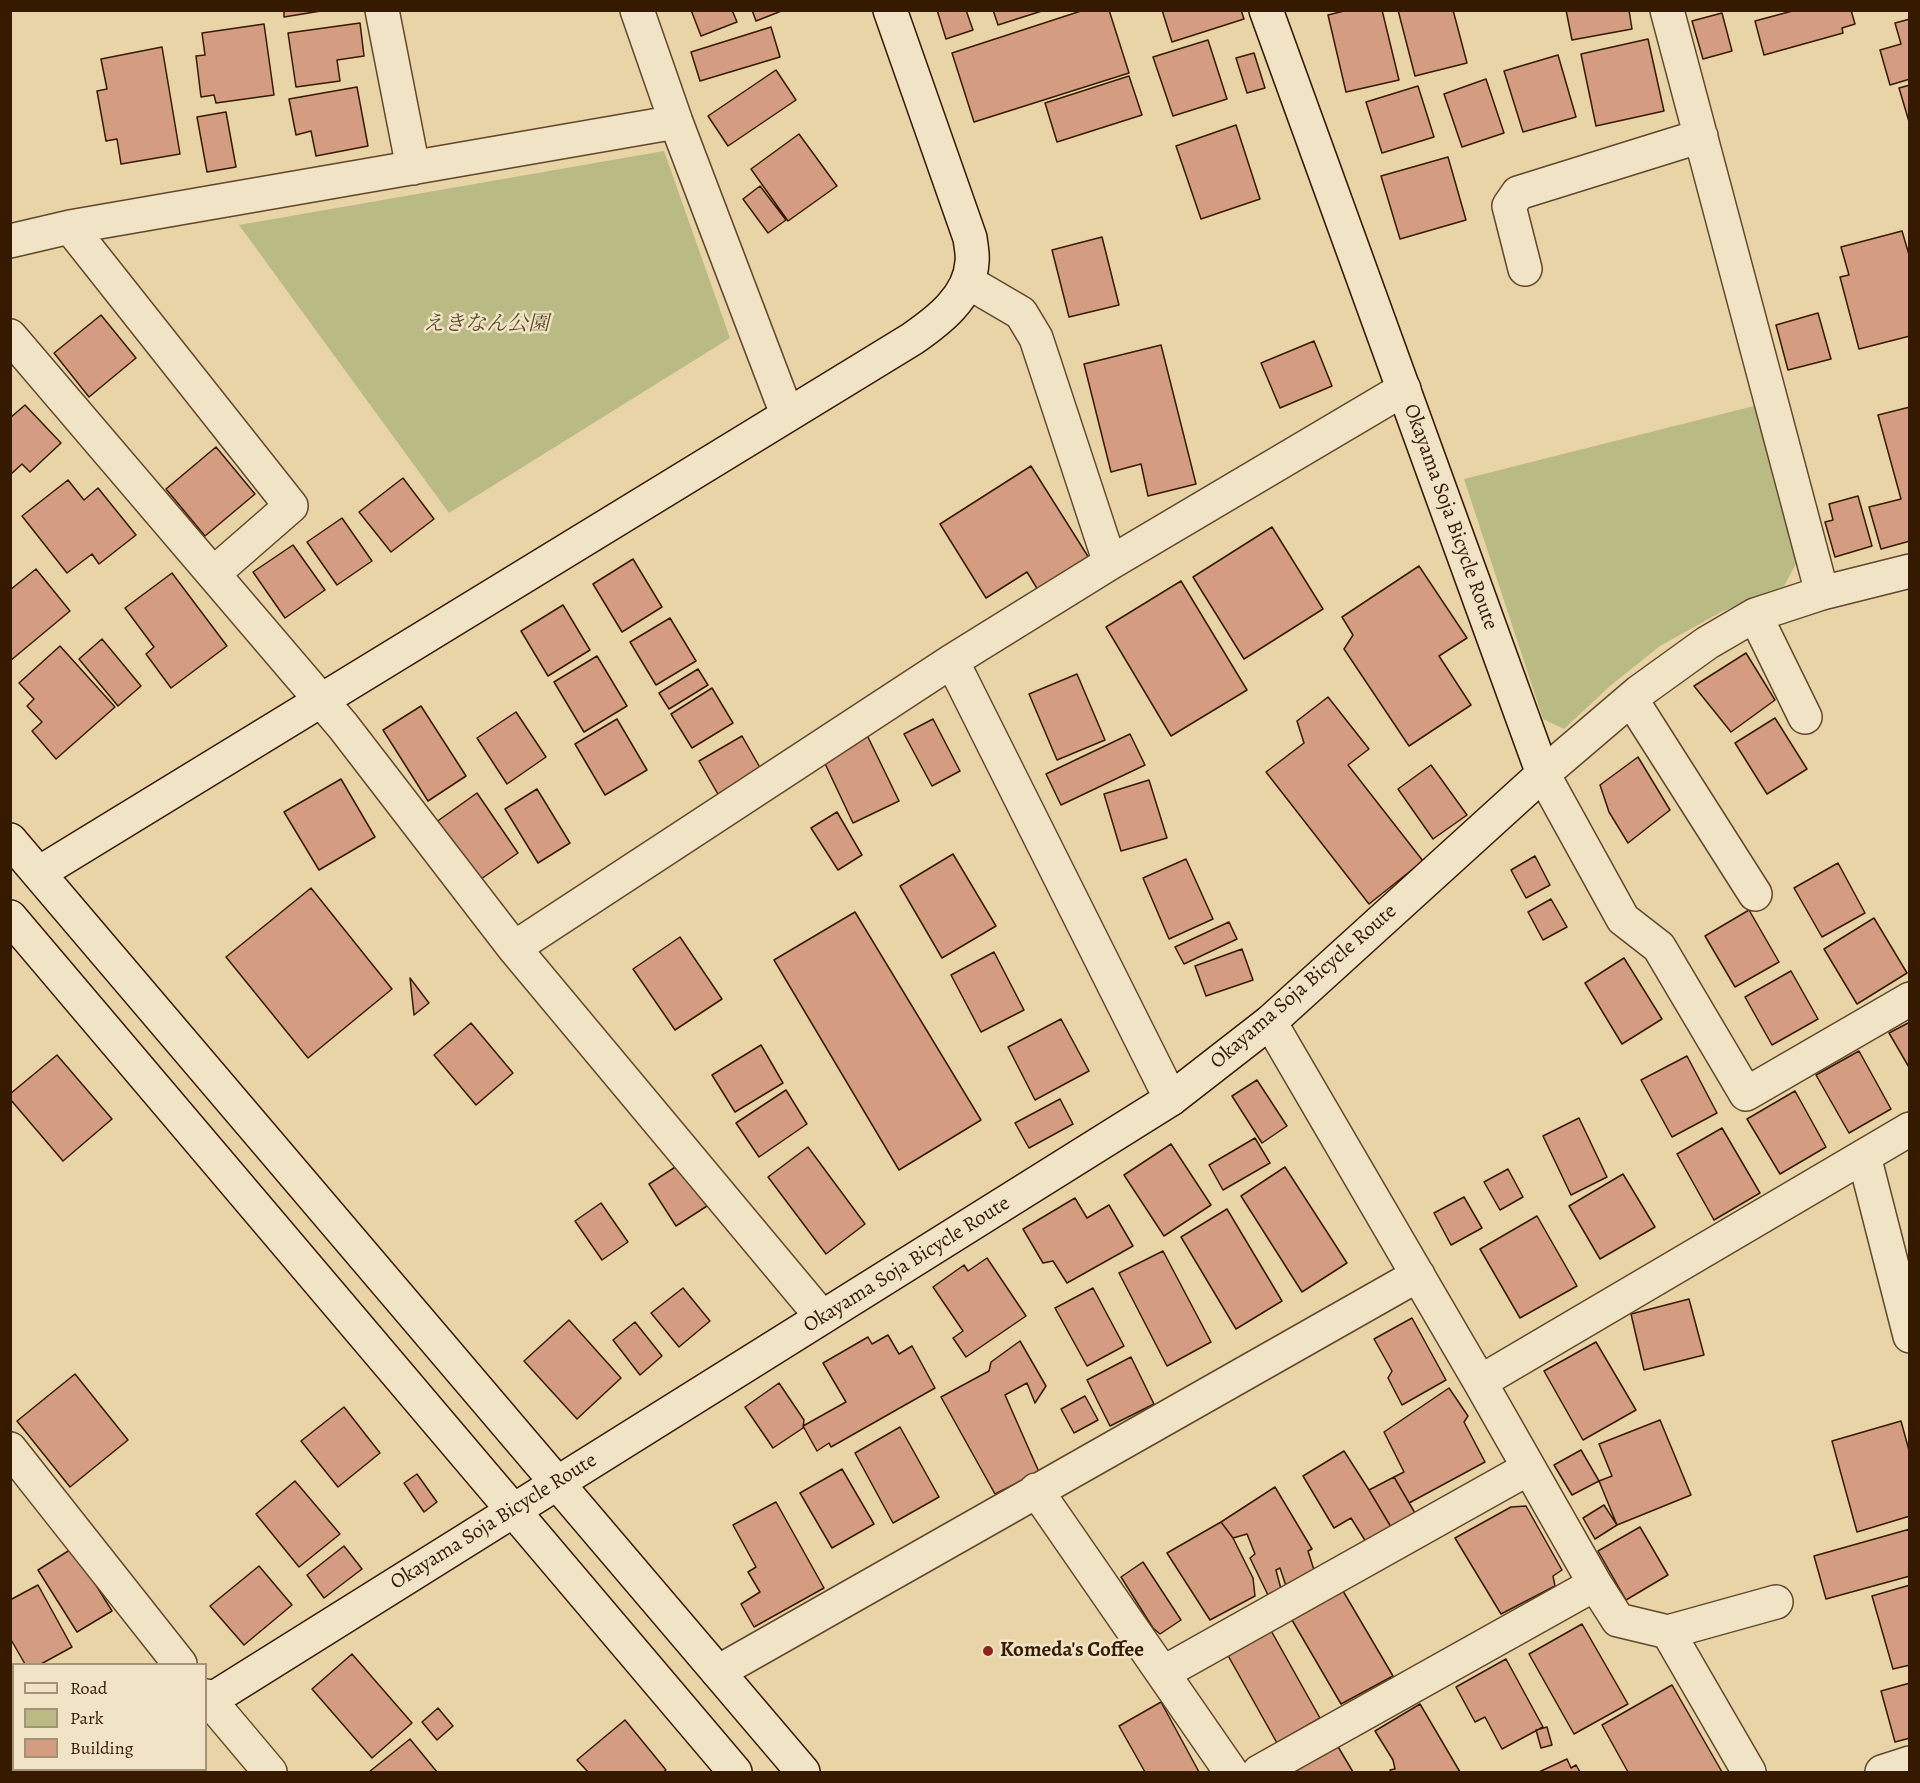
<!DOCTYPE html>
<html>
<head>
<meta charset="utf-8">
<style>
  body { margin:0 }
  #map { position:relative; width:1920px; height:1783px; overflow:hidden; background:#e8d4a7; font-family:Alegreya,serif }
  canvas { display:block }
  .frame { position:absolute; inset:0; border:12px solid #361a00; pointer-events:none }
  .legend { position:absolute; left:12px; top:1663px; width:195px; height:108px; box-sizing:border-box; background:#f0e3c6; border:2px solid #a69377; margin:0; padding:8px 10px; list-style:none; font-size:18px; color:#361a00 }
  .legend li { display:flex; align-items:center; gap:12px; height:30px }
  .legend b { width:30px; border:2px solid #a69377 }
</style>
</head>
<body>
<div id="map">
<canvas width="1920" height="1783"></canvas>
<div class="frame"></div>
<ul class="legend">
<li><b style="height:8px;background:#f0e3c6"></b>Road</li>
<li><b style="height:16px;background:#babb84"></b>Park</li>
<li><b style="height:16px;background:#d49c80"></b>Building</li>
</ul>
</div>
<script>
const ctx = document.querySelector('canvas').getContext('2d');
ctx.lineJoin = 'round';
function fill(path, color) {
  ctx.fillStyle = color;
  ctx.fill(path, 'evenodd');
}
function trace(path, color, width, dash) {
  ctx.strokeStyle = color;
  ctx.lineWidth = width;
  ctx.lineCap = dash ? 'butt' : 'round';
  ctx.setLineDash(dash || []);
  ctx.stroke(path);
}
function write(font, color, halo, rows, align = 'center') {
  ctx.font = font + ' Alegreya,"Noto Serif JP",serif';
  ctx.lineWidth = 5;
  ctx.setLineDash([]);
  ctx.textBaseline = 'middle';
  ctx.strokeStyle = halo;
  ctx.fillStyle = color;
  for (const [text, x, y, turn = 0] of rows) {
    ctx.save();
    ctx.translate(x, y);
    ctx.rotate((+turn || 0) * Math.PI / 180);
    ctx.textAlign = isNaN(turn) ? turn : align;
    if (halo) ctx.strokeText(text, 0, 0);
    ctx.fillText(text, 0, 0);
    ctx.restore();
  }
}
fill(new Path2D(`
  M664,151l66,187 -281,175 -210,-288z
  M1754,406l43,156 -13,24 -63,26 -61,34 -50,40 -46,43 -21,-10 -79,-240z`), '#babb84');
const building = new Path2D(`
  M284,10h43l-43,7z
  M691,10h41l5,12 -36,14z
  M752,10h32l-28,11z
  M937,10h29l7,20 -27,9z
  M993,10h52l-47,15z
  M1084,10h25l20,63 -155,49 -22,-69z
  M1162,10h79l3,9 -72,23z
  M1348,10h34l17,70 -53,12 -18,-77z
  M1398,10h55l14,53 -52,13z
  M1566,10h63l3,19 -60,11z
  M1796,10h55l4,14 -13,4 1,5 -79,22 -9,-34z
  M1722,13l10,38 -29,8 -11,-38z
  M1910,19v60l-20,6 -10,-35 21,-6 -6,-21z
  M360,23l4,33 -27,4 3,21 -44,6 -8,-54z
  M264,24l10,71 -58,8 -2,-8 -13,2 -5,-41 9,-1 -3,-22z
  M771,27l9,30 -80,24 -9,-29z
  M1648,39l16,72 -68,15 -15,-72z
  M1208,40l19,59 -54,17 -20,-59z
  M162,47l18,107 -59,10 -4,-25 -11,2 -9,-50 10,-2 -6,-30z
  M1254,53l11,35 -18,5 -11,-35z
  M1558,55l18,62 -53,15 -19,-61z
  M776,70l20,30 -68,46 -20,-30z
  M1129,76l13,39 -85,27 -12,-39z
  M1486,79l18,54 -42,14 -18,-53z
  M1910,85v40l-11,-37z
  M1418,86l16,51 -52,16 -16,-51z
  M357,87l11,59 -52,10 -5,-25 -15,4 -7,-36z
  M226,112l10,55 -29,5 -10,-55z
  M1236,125l24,74 -59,20 -25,-73z
  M799,134l38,52 -49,35 -37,-52z
  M1448,157l18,63 -66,19 -19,-63z
  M760,186l26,34 -18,13 -25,-34z
  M1902,231l8,27v78l-51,13 -19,-72 9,-2 -8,-28z
  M1102,237l17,68 -50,12 -17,-67z
  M1818,313l13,46 -43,11 -12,-45z
  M101,315l35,43 -47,39 -35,-44z
  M1314,341l18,45 -52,22 -19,-45z
  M1161,345l35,139 -48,12 -7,-32 -30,8 -27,-108z
  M25,405l36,38 -31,29 -8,-8 -12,11v-57z
  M1910,407v134l-29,8 -12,-42 32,-8 -23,-84z
  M216,447l39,47 -50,42 -39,-47z
  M1031,466l58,92 -51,32 -11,-18 -41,26 -46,-74z
  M403,478l31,41 -43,33 -32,-40z
  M68,480l16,20 14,-12 38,47 -37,29 -7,-10 -25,19 -45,-57z
  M1858,496l14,50 -37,11 -10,-35 8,-2 -4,-16z
  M342,518l30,43 -35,24 -30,-43z
  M1272,527l51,82 -79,50 -51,-82z
  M293,545l32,45 -40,28 -32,-46z
  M633,559l29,48 -40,25 -29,-48z
  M1419,566l48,72 -28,18 32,49 -62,41 -65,-97 9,-14 -11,-18z
  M36,569l34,42 -60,50v-71z
  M172,573l55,73 -56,42 -25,-34 8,-7 -29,-39z
  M1181,581l66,109 -76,46 -65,-109z
  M563,605l27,45 -42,26 -27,-45z
  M670,618l26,43 -40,24 -26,-43z
  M102,639l39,47 -23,20 -39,-47z
  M60,646l55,61 -59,52 -24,-28 10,-9 -15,-16 7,-7 -15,-16z
  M1746,653l29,47 -44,32 -37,-46z
  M597,656l30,50 -43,26 -30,-50z
  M698,669l10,16 -39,24 -10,-16z
  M1077,674l28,66 -48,20 -28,-66z
  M712,688l21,35 -41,25 -21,-34z
  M1328,697l41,52 -21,16 75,96 -54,43 -103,-132 38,-29 -7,-22z
  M421,706l45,70 -38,25 -45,-71z
  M516,712l30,45 -39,27 -30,-46z
  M1775,718l32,51 -40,25 -32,-51z
  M617,719l30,51 -42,25 -30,-51z
  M933,719l27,52 -28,15 -28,-52z
  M865,731l34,70 -46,22 -33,-70z
  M1130,734l15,31 -84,40 -15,-31z
  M742,736l20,35 -43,25 -20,-35z
  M1638,757l32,53 -42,33 -19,-31 -9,-27z
  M1431,765l36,50 -34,24 -35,-50z
  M341,779l34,58 -56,33 -35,-58z
  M1149,780l18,58 -46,13 -17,-57z
  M537,789l33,54 -32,20 -33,-54z
  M477,793l41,60 -44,31 -42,-59z
  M837,812l25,43 -24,15 -27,-42z
  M953,854l43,72 -54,32 -42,-72z
  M1535,856l15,29 -24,13 -15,-28z
  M1186,859l27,60 -44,20 -26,-61z
  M1838,863l27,50 -43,24 -28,-49z
  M311,888l81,101 -84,69 -82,-101z
  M1551,899l16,28 -24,13 -15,-28z
  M1749,910l30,52 -44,25 -30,-51z
  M855,912l126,208 -82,50 -125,-210z
  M1874,918l33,55 -50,31 -33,-55z
  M1229,922l8,17 -53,25 -9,-17z
  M680,937l42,62 -47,31 -42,-61z
  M1242,949l11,31 -47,16 -11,-30z
  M994,952l30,58 -43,22 -30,-57z
  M1624,958l38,61 -40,25 -37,-61z
  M1791,971l27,48 -46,26 -27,-48z
  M410,978l19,25 -15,12z
  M1061,1019l28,52 -54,29 -27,-53z
  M1910,1022v47l-21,-36z
  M471,1023l42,50 -37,32 -42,-50z
  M761,1045l22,38 -48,29 -23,-37z
  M1859,1051l32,58 -42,24 -33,-58z
  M57,1055l55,64 -49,42 -53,-62v-5z
  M1687,1056l30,57 -45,24 -31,-57z
  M1257,1080l30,46 -25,17 -30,-47z
  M786,1090l21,34 -48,33 -23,-34z
  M1795,1091l31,56 -46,27 -33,-55z
  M1060,1099l13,25 -44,24 -14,-25z
  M1579,1118l28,59 -36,18 -28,-59z
  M1722,1128l38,65 -46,27 -37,-66z
  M1255,1138l15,25 -47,27 -14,-25z
  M1171,1144l40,61 -47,31 -40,-61z
  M808,1147l57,77 -39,30 -58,-77z
  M680,1164l27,42 -31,20 -27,-42z
  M1285,1167l62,96 -45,29 -61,-96z
  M1508,1169l15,28 -23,13 -16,-28z
  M1623,1174l32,53 -55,32 -31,-53z
  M1464,1197l18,31 -31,17 -17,-32z
  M1075,1198l12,20 22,-13 24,41 -66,37 -14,-22 -10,2 -20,-34z
  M601,1203l27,39 -26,18 -27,-39z
  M1227,1209l55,92 -46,28 -55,-92z
  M1537,1216l40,70 -57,32 -40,-69z
  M1163,1251l48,91 -44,24 -48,-93z
  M987,1258l39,58 -60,41 -13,-19 10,-7 -30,-44 31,-22 4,6z
  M683,1288l27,33 -31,26 -28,-34z
  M1093,1288l31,58 -37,20 -32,-58z
  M1689,1299l15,56 -60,15 -13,-56z
  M1412,1318l34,62 -44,25 -14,-27 4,-7 -18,-32z
  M569,1320l52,58 -44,41 -53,-58z
  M635,1322l27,34 -22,19 -27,-35z
  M888,1335l11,19 13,-8 23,42 -104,59 -2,-4 -12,8 -14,-25 43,-24 -23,-39 45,-26 4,7z
  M1020,1341l26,45 -11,17 -8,-20 -22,12 34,77 -44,22 -54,-97 48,-26 2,-9z
  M1596,1342l40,68 -53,30 -39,-69z
  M1131,1357l23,47 -44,22 -23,-46z
  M75,1374l53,66 -58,47 -53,-66z
  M779,1383l25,37 -1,8 -30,20 -28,-41z
  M1449,1388l19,28 -4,6 21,40 -76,41 -15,-26 10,-5 -20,-40z
  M1085,1396l13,24 -24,13 -13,-24z
  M344,1407l36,46 -42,34 -37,-46z
  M1660,1420l31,75 -74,30 -18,-44 13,-5 -13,-32z
  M1901,1421l9,33v62l-53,16 -25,-91z
  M900,1427l39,70 -46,26 -38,-70z
  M1581,1450l18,31 -27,14 -18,-30z
  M1344,1451l25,39 22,37 -25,15 -15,-24 -17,10 -31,-52z
  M842,1469l32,55 -42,24 -32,-55z
  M417,1474l20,28 -13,10 -20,-29z
  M1394,1477l21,36 -24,14 -22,-37z
  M295,1481l45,53 -41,33 -43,-53z
  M1275,1487l37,62 -4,2 6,19 -28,16 -6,-18 -4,2 5,19 -13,6 -18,-37 5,-4 -8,-20 -14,4 -12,-16z
  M776,1502l48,86 -70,39 -13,-23 19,-12 -12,-20 8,-5 -23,-42z
  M1604,1505l13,20 -22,14 -12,-21z
  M1526,1506l36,64 -9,6 2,10 -54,28 -46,-76 56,-31z
  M1221,1522l12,16 20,40 2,18 -45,24 -43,-67z
  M1640,1527l28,48 -42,25 -28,-49z
  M1910,1529v47l-84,23 -12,-43z
  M344,1546l18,23 -38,29 -17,-23z
  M73,1548l39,63 -35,21 -39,-62z
  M1143,1562l38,58 -21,14 -7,-6 -32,-51z
  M259,1566l33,39 -48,40 -34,-39z
  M38,1585l34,62 -31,17h-16l-15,-26v-38z
  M1910,1585v80l-17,4 -21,-73z
  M1343,1591l50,85 -52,28 -49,-84z
  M1582,1624l46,80 -54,30 -45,-80z
  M1269,1627l51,91 -43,25 -51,-91z
  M352,1654l60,69 -40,35 -60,-69z
  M1506,1659l37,68 -41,22 -17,-32 -10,5 -19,-35z
  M1910,1683v55l-15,4 -14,-51z
  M1672,1685l50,87h-94l-26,-47z
  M1161,1702l38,70h-54l-26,-46z
  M1420,1704l40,68h-69l-1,-2 5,-1 -2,-9 -18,-29z
  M438,1708l15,18 -16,14 -15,-18z
  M625,1720l41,50 -3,2h-75l-11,-12z
  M1547,1727l5,18 -11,3 -5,-18z
  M410,1739l27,33h-68z
  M1337,1745l16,27h-61z
  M1567,1759l4,9 5,-3 4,7h-41z`);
fill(building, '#d49c80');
trace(building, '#361a00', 1.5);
const street = new Path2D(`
  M382,10l31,158
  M637,10l39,112 111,292
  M1667,10l155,583
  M70,227l221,279 -78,68
  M10,241l60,-14 606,-105
  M1525,269l-16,-63 9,-13 183,-57
  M968,282l53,31 15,25 74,225
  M10,336l333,390 171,222 308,369
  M1910,571l-88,22 -67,22 -48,28 -68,49 -96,82 80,145 36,28 87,147 164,-95
  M1755,615l50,102
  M952,661l219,438
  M1631,699l124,195
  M514,948l438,-287 158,-98 294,-174
  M1270,1022l210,360 115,202 23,36 50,12 81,140
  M1864,1156l46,180
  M1480,1382l430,-253
  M10,1449l170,215
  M1036,1490l195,282
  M1668,1632l108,-30
  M718,1672l700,-397
  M1163,1673l366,-205
  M206,1696l64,76
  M1259,1772l336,-188
  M1882,1772l28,-9`);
const secondary = new Path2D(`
  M10,840l793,932
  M39,873l873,-534c26,-18 58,-42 60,-77 1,-7 -1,-16 -2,-24l-80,-228
  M10,917l725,855
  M206,1703l965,-604 99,-77 273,-248 -277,-764
  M97,1772l5,-2`);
trace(street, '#62482a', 36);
trace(secondary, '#361a00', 36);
trace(street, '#f0e3c6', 33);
trace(secondary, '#f0e3c6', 33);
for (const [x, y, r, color] of [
  [988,1651,6,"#8f2418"]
]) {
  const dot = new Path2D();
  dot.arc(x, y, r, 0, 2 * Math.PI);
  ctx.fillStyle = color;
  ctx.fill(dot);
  trace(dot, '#f0e3c6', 2);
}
write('italic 21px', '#5e4a28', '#f0e3c6', [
  ["えきなん公園",486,325]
]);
write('21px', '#361a00', '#f0e3c6', [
  ["Okayama Soja Bicycle Route",1450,517,70],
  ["Okayama Soja Bicycle Route",1304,987,-41],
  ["Okayama Soja Bicycle Route",907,1265,-32],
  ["Okayama Soja Bicycle Route",494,1522,-32]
]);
write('bold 21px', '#361a00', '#f0e3c6', [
  ["Komeda's Coffee",1000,1651]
], 'left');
</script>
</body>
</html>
